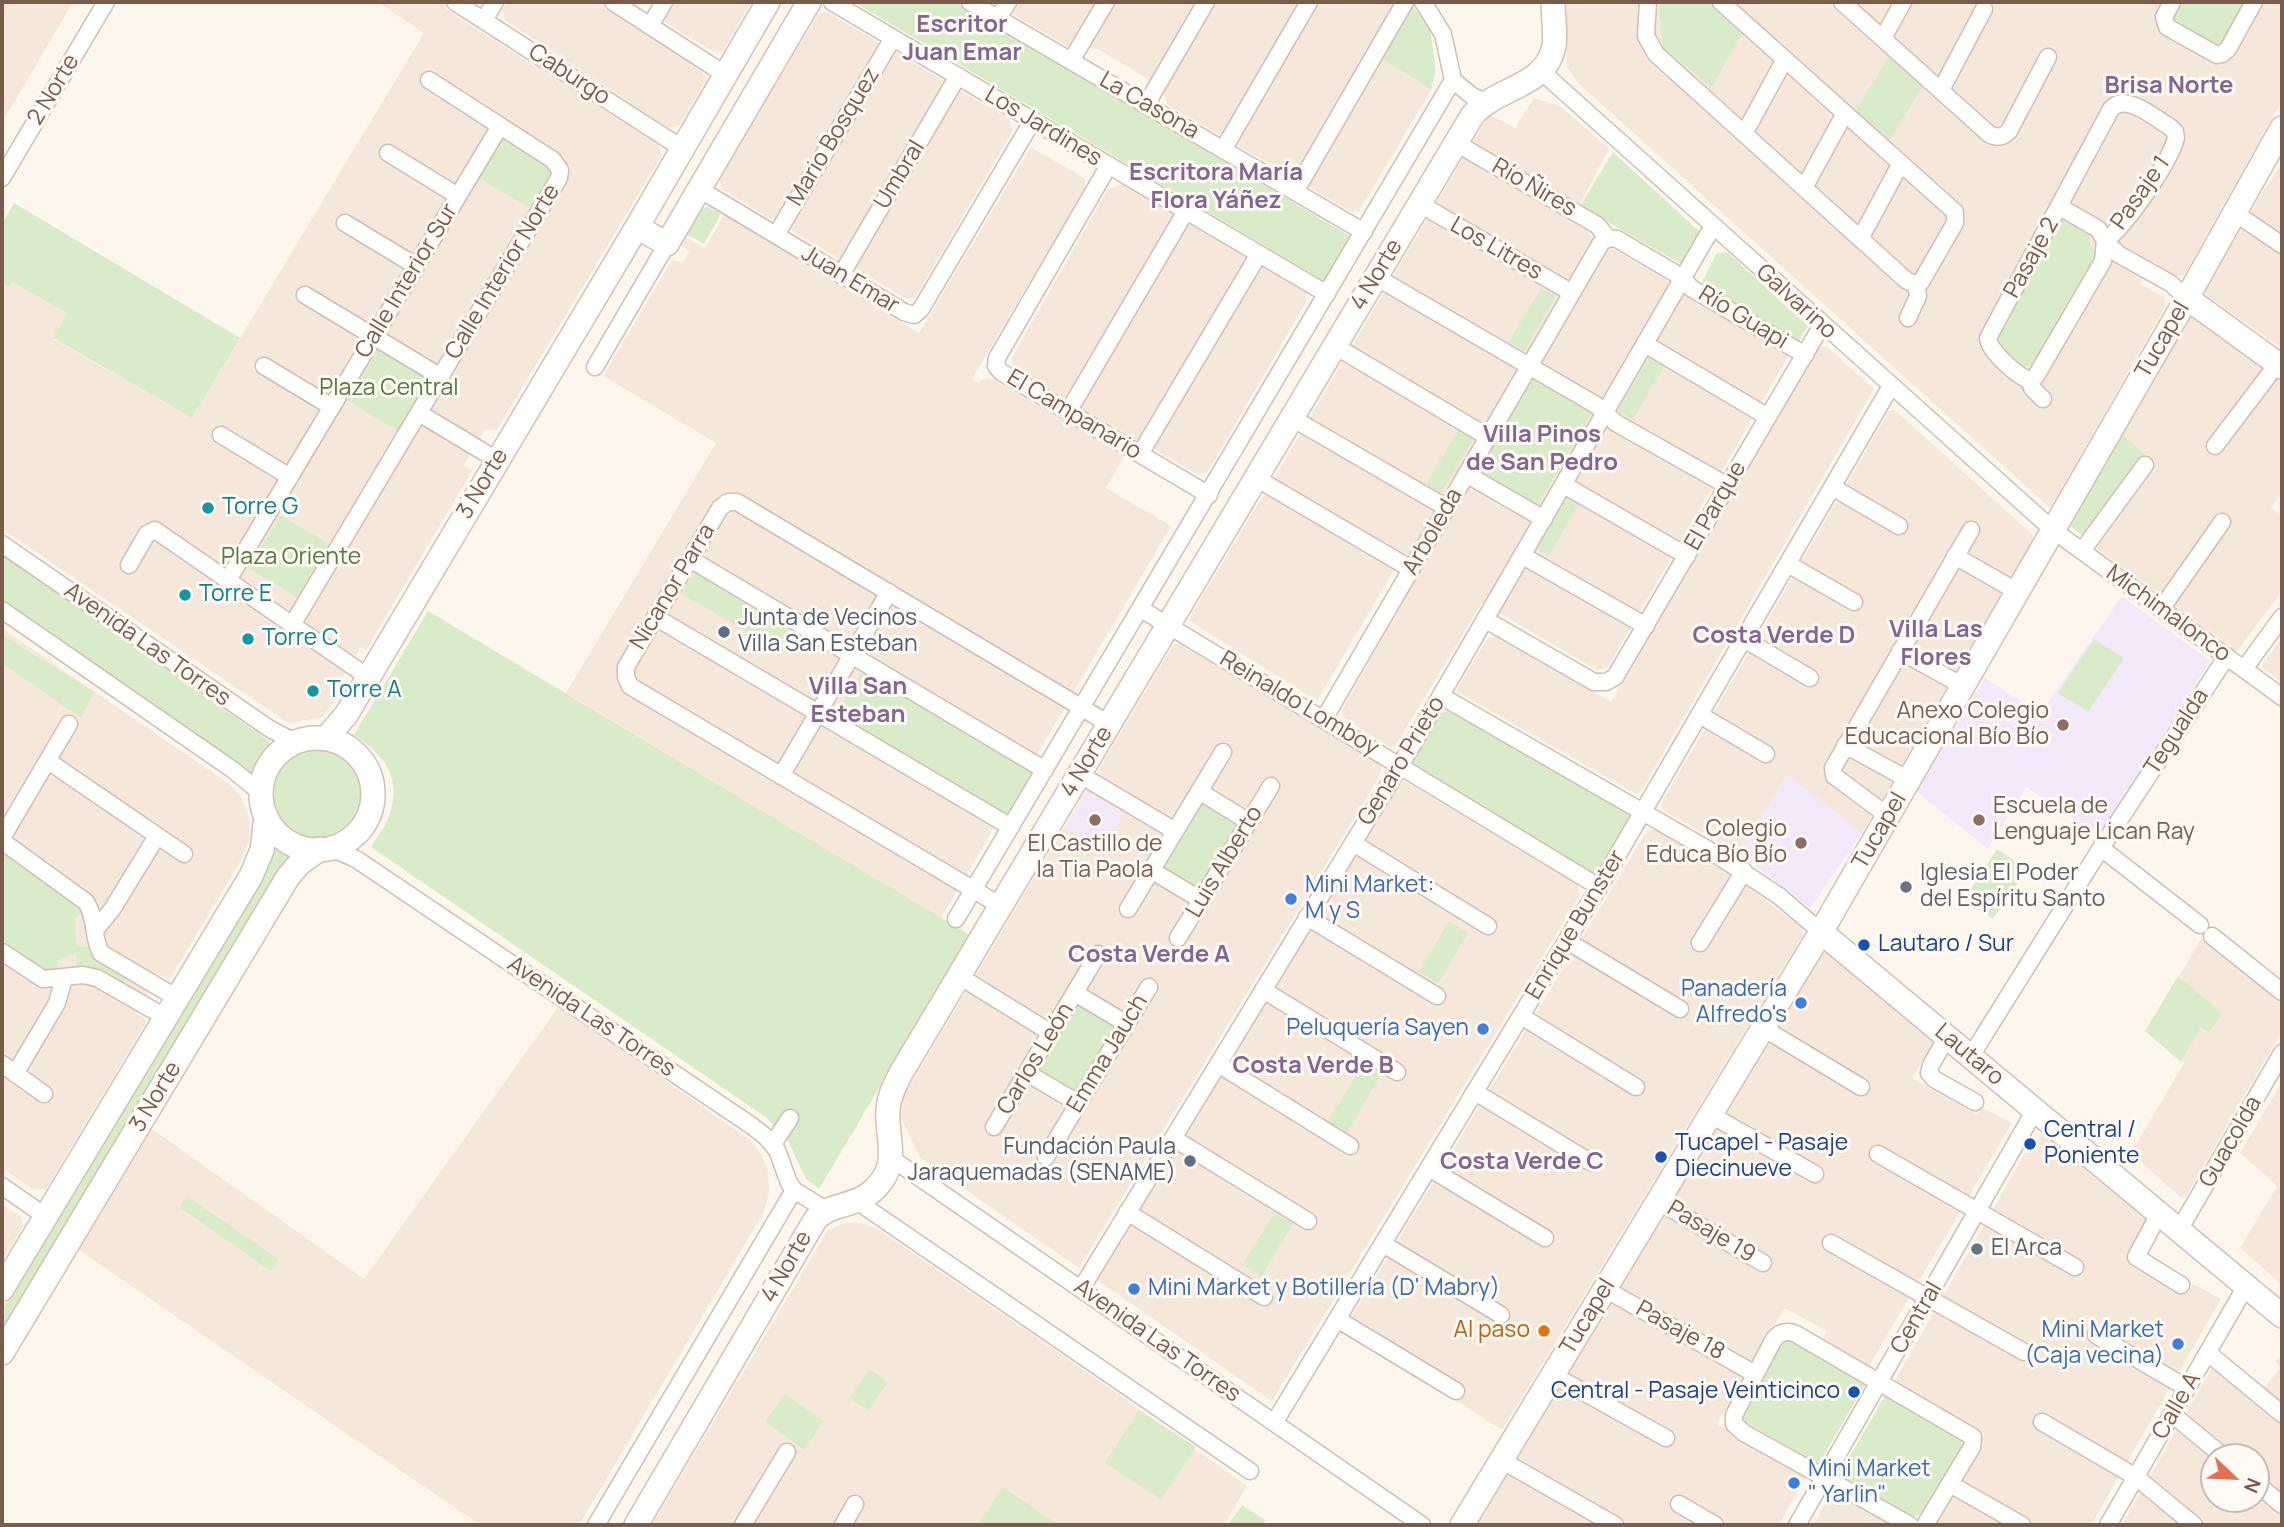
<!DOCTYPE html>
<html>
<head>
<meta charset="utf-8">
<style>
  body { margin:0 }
  #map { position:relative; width:2284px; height:1527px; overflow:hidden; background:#fdf6ec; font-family:Manrope,sans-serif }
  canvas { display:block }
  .frame { position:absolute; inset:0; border:4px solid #7a5c4d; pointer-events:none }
  .north { position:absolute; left:2200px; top:1443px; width:70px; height:70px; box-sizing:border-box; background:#fffaf3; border:2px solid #cabbb1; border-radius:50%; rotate:113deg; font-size:19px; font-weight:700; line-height:28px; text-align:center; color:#7a5c4d }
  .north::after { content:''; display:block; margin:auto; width:24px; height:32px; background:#e76f51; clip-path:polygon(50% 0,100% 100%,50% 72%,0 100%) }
</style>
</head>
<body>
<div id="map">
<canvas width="2284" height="1527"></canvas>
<div class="frame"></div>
<div class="north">N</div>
</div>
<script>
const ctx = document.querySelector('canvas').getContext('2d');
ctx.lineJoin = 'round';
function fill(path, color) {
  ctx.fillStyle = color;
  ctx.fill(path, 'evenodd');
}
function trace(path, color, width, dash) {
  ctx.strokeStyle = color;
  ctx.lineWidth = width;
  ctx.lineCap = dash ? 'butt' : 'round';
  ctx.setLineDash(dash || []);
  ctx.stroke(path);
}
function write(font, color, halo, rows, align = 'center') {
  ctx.font = font + ' Manrope,sans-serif';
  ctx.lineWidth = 6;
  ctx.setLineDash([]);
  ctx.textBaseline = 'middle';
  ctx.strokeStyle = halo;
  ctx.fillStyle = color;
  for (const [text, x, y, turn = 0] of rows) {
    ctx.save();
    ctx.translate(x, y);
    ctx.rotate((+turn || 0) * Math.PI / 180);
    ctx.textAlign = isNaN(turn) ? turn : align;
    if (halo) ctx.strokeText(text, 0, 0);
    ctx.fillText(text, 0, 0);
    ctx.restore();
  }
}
fill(new Path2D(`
  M2,2h71l-71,121z
  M378,2h68l-2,5 14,10 201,128 2,11 -164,274h-13l-20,35 8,6 -106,179 -5,-3 -20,33 4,4 -22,33 -35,6 -286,-194v-245l6,4 4,-6 55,31 -14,26 139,79 232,-385z
  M507,2h88l106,67 5,11 -27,46 -11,2 -163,-108 -3,-10z
  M672,2h79l-28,49 -9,1 -48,-29 -2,-8z
  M993,2h402l-28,47 66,38 -74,124 -8,1 -184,-108 -2,-8 -22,-20 -45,-27 -29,-2z
  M1565,2h717v99l-98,174 -7,1 -25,-14 -12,22 24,13 2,8 -113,199 -4,3 -471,-424 -11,-16z
  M827,12l182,107 4,11 -98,168 -8,1 -184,-109 -4,-11 100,-166z
  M1534,98l26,8 49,42 -35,68 18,14 -3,5 202,117 -184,316 -10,2 -115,-67 -87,143 -5,1 -46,-29 -2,-7 79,-143 -148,-88 216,-366 26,14z
  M1031,147l53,31 2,9 -114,192 7,4 3,-4 8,-1 134,78 -18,32 65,38 -230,392 -375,-225 150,-250 -113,-67 69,-116 10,3 7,-11 -8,-8 4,-7 20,11 19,-33 195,118z
  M2282,163v185l-75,-52 -2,-5 52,-90z
  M1122,184l184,109 -1,11 -97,167 -9,4 -185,-106 -3,-10 97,-170z
  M2191,315l91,66v111l-11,16 11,8v75l-45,60 -144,-105 58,-85 -30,-24z
  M1826,346l48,43 -234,404 -4,1 -180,-103 31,-52 9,-3 115,66 207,-354z
  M1895,410l138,125 -1,7 -170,291 -75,-58 -47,79 -77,-44 -2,-6 228,-393z
  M1266,491l129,77 -78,133 -129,-81z
  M2,628l227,156 10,10 7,14 4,15 -1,18 -9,21 -71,118 -11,-6 -22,39 9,6v5l-99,165 -12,1 -32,-22z
  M2282,638v44l-18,-13 -2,-5z
  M1174,644h6l202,122 -4,13 -299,489 -159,-110 -19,-40 2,-21z
  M1405,781l173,104 2,10 -308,506 -175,-121 304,-498z
  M1656,829l74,44 70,54 3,8 -301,495 -46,-30 7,-12 -111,-72 295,-485z
  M2201,939l81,63v29l-97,167 -5,-1 -49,-44 53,-90 -37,-31z
  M1822,953h7l105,88 -22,37 65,37 5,-8 30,16 -143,243 -46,-27 4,-8 -42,-23 -68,116 90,50 -28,51h-303z
  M559,1006l191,134 12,15 6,16 1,21 -5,20 -185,313h-99l-401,-275 73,-121 212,150z
  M2282,1082v203l-42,-37 37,-62 -37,-33z
  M2044,1131l105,89 -20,39 58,34 6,-9 28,15 -130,226h-159l53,-91 -91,-52 131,-229h6z
  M2,1204l19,13 2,9 -21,35z
  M844,1223h16l16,5 208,142 163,116 -23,39h-572l176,-295z
  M2282,1354v171h-160l91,-159 41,34 27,-33 -6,-5zM2214,1457h42v42h-42z
  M1833,1490l65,35h-85z`), '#f5e8da');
fill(new Path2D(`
  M2122,596l88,65 -111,174 -73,-48 -38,62 -72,-58 69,-113 55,36z
  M1787,775l75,58 -52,75 -70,-54z
  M1087,791l37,22 -21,37 -38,-23z`), '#f3e8fa');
fill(new Path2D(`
  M854,2h102l397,236 -27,44z
  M1410,2l20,27 6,42 -5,18 -52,-32z
  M1662,2h50l32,28 -32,57 -49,-39 -4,-42z
  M2178,2h70l-23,44 -10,2 -42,-24 -3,-8z
  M1889,56l34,29 -33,55 -34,-29z
  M503,139l53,31 -23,40 -54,-32z
  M1613,152l88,81 -18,32 -103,-59z
  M14,203l226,135 -48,80 -139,-80 14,-25 -55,-31 -4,6 -6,-4v-60z
  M708,207l13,7 -17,30 -18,-10 15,-25z
  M2070,218l21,13 -3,10 11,16 -66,108 -10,1 -27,-22 1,-8 66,-117z
  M1727,252l81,74 -9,15 -98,-57 15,-30z
  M1541,288l15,8 -32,55 -15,-9z
  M380,347l51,32 -32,53 -52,-32z
  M1650,356l15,9 -32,54 -15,-8z
  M1538,377l49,31 4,6 -52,89 -5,1 -50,-27 -6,-6 53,-90z
  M1458,430l15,9 -32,54 -15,-9z
  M2122,435l24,20 -61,83 -16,-13z
  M1565,492l15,9 -31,55 -15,-9z
  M281,515l52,32 -32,53 -52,-32z
  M2,555l273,190 -14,17 -7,15 -252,-177z
  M699,570l92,53 -15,26 -94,-55 13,-22z
  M428,611l542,324 -151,254 -13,-10 -18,-38 -21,-23 -396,-271c6,-11 16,-22 19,-34 12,-36 -7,-59 -36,-78z
  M3,635l91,57 -13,26 -79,-55z
  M2094,639l30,19 -36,54 -30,-19z
  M862,671l172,100 -25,44 -173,-100z
  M1446,711l12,4 172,99 2,5 -32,52 -9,2 -174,-103 -4,-6c1,-14 20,-48 33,-53z
  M267 792a49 49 0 1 1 98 0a49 49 0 1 1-98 0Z
  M1205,801l35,25 -42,65 -37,-23 40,-66z
  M271,840l9,10 12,6 -290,485v-31z
  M1997,849l30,20 -34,50 -29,-19z
  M2,855h5l68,45 9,13 -9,4 1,29 16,1 35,30 -4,6 -24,-12 -22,-3 -1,-14 -18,6v9l-11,5 -6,-1 -39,-29z
  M1449,921l19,12 -30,50 -19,-11z
  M2178,976l44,37 -13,20 -8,-6 -20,35 -36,-31z
  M1084,1003l30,19 2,9 -38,61 -8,2 -32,-21v-8l38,-60z
  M1364,1062l18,11 -36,61 -19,-11z
  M187,1196l91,63 -7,12 -92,-64z
  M1274,1214l19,9 -31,53 -20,-11z
  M1788,1339l75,41 2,5 -47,80h-4l-22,-11 2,-4 -51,-29 -2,-5 42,-76z
  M870,1369l18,13 -20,29 -18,-13z
  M785,1394l39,27 -20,29 -39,-28z
  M1886,1394l73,43 5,10 -39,68 -16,1 -70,-41z
  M1139,1410l57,37 -35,53 -56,-37z
  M1003,1487l55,38h-81z
  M1242,1505l23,15 -3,5h-34z`), '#d8ecc9');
const street = new Path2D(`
  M455,2l228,147
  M613,2l113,73
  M832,2l495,292
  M970,2l394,230
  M1423,2l20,32 10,46 19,16 13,6
  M1648,2l-2,34 10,18 251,227 9,3
  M1721,2l234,210v11l-34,59 -5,2
  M1842,2l147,132c7,4 14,4 20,-3l39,-74
  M2172,2l-8,15 3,10 50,28 5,-1 6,-5 26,-47
  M998,18l10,-16
  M484,20l11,-18
  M650,26l14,-24
  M1883,38l20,-36
  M1071,61l35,-59
  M1541,71l512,459 229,167
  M1941,90l43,-81
  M1146,105l60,-103
  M1744,134l41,-75
  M1456,143l141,82 11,13
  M1223,150l86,-148
  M388,153l70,43
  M1109,165l-112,193 -1,8 5,6 208,123
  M2,178l104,-176
  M1804,188l41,-75
  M699,189l205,123 10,3 7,-6 112,-189
  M1295,192l110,-190
  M1420,204l152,89
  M2060,207l38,22 7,12 13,13 52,29 17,15
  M2235,213l47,32
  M345,223l71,43
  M776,235l117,-197
  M1608,238l9,1 66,39 8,10 114,67
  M1860,239l41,-76
  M841,275l117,-199
  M1376,277l220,128 20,18 112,63
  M305,295l136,82
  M1908,318l10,-22 -2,-12
  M1645,344l123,73
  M1335,346l153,91
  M264,366l68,41
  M595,367l72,-123
  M2030,380l6,-4 67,-115 2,-20
  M2043,399l-11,-11 -2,-8c-12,-3 -42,-30 -42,-42l123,-229c14,-17 44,9 59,18l5,5 1,6c-7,26 -50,87 -71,103
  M1068,412l118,-201
  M419,413l78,47
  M1292,418l155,90
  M221,435l69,42
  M2215,446l63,-83
  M1140,454l119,-200
  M1466,474l78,45
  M1256,478l155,91
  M1564,485l123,71
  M1832,487l67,39
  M2,544l268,185 25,13
  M2082,551l63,-86
  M1523,556l123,70
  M1955,556l63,36
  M690,559l355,211
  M1788,564l66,38
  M129,565l18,-31 8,-4 213,147
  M228,580l272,-454
  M1141,609l458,278
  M2161,609l61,-87
  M2,610l231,160 29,24
  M655,617l356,210
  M1486,620l108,62h12l9,-5 207,-352
  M292,625l267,-447 1,-8 -7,-10 -124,-80
  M1744,639l66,39
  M1900,651l63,35
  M2244,669l38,-52
  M1441,696l273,157 65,43 42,36
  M1700,715l66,39
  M1324,719l277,-476 7,-5
  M1845,745l64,35
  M48,761l136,93
  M1079,774l96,57
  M781,776l108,-184
  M1199,791l50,31
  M1888,816l-51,-38 -3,-2 -1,-8 138,-238
  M2,838l67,-114
  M2,841l84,61c11,17 6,35 15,51l76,45
  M1353,843l135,83
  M330,848l26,11 396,267 14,11 11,13 12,33 5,7 32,20
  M2101,848l99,77
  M1151,870l50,30
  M1001,906l-371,-220 -4,-9v-10l94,-159 8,-6h9l372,222
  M1128,909l95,-157
  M1307,917l130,79
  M956,919l497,-839
  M96,929l17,-21 44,-72
  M2212,936l70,56
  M1178,938l93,-152
  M1567,941l113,68
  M1700,943l44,-72
  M2,952l41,27 40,-4 14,3 68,39
  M959,976l92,57
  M1263,990l134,82
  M1075,993l52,31
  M1521,1016l115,71
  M1763,1028l98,59
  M1947,1037l-16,28 -2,8 5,6 41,23
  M1971,1056l130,-208 126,-192
  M2,1064l42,30
  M1218,1064l132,82
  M1027,1073l51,30
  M15,1074l42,-71 7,-25
  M1475,1092l115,70
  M1711,1115l104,59
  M994,1127l104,-173
  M1173,1138l135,83
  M773,1144l17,-26
  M1878,1154l197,113
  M1046,1157l103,-170
  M891,1158l531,367
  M1429,1168l116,70
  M2,1186l43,30
  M1658,1201l105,62
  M858,1202l392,269
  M1127,1212l137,85
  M2159,1214l-23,43 45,28
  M2179,1230l103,-177
  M1831,1243l193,109
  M1383,1244l118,71
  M1081,1289l319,-523 313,-540
  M1605,1289l150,85
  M1337,1319l119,72
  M2096,1335l91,53
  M2208,1353l74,61
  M1553,1375l113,63
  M2172,1414l52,43
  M2042,1422l94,55 58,48
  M1274,1423l325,-536 292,-501
  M1501,1460l114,65
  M2256,1483l26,22
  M1950,1484l72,41
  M1679,1504l36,21
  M596,1525l198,-335
  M743,1525l44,-73
  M843,1525l12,-21
  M1797,1525l238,-415
  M1910,1525l-166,-92 -10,-9v-9l40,-76c6,-7 14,-9 22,-5l177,103 -1,10 -47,78
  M2108,1525l138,-239`);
const secondary = new Path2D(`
  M637,227l30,17 142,-242
  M2187,298l95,69
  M326,738l20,-23 291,-488 131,-225
  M261 794a56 56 0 1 1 112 0a56 56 0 1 1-112 0Z
  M1821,932l461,384
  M2,1289l249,-413 11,-26 4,-34
  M2,1353l286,-476 11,-13 21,-15
  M636,1525l179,-305c18,-20 44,-10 65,-37 19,-22 6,-48 8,-74 1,-13 7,-24 13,-36l571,-957c23,-29 74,-28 82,-70 2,-14 -1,-29 -1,-44
  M1462,1525l359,-593 366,-634 95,-170`);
trace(street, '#d1beb0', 19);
trace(secondary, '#d6c0b0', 26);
trace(street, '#fff', 16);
trace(secondary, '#fff', 23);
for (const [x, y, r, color] of [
  [208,508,7,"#0f9aa8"],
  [185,595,7,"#0f9aa8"],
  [724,632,7,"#5c6f8a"],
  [248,639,7,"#0f9aa8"],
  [313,691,7,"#0f9aa8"],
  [2063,725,7,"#8d6e63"],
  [1095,820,7,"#8d6e63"],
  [1979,820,7,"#8d6e63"],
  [1801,843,7,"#8d6e63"],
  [1906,887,7,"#6b7280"],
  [1291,899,7,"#3f7fe0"],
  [1864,945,7,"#1a4fb4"],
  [1801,1003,7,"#3f7fe0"],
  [1483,1029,7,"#3f7fe0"],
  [2030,1144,7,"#1a4fb4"],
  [1661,1157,7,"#1a4fb4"],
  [1190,1161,7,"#5c6f8a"],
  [1977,1249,7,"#6b7280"],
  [1134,1289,7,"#3f7fe0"],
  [1544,1331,7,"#e8710a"],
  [2178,1344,7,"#3f7fe0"],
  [1854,1392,7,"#1a4fb4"],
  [1794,1483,7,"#3f7fe0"]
]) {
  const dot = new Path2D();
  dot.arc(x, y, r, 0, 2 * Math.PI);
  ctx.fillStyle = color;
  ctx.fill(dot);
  trace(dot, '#fffaf3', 2.5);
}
write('23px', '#7a5c4d', '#fffaf3', [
  ["Caburgo",569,75,33],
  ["2 Norte",54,90,-59],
  ["La Casona",1149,106,30],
  ["Los Jardines",1043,127,31],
  ["Mario Bosquez",834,137,-59],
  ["Umbral",900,175,-59],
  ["Río Ñires",1534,188,30],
  ["Pasaje 1",2141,193,-55],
  ["Los Litres",1496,249,30],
  ["Pasaje 2",2032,258,-61],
  ["Calle Interior Norte",503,272,-59],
  ["4 Norte",1377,275,-59],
  ["Juan Emar",850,280,31],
  ["Calle Interior Sur",407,281,-59],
  ["Galvarino",1796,302,42],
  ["Río Guapi",1743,318,31],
  ["Tucapel",2163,340,-60],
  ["El Campanario",1074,415,31],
  ["3 Norte",483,484,-59],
  ["El Parque",1716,506,-60],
  ["Arboleda",1433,532,-60],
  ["Nicanor Parra",673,587,-59],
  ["Michimalonco",2168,614,36],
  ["Avenida Las Torres",147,645,35],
  ["Reinaldo Lomboy",1299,704,31],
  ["Tegualda",2177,732,-57],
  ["Genaro Prieto",1402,761,-59],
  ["4 Norte",1087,762,-59],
  ["Tucapel",1880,831,-60],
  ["Luis Alberto",1225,862,-59],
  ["Enrique Bunster",1576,925,-59],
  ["Avenida Las Torres",591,1017,34],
  ["Emma Jauch",1108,1054,-59],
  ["Lautaro",1969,1055,40],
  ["Carlos León",1036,1059,-59],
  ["3 Norte",156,1097,-59],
  ["Guacolda",2231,1142,-60],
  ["Pasaje 19",1711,1232,31],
  ["4 Norte",787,1267,-60],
  ["Tucapel",1588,1317,-59],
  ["Central",1917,1318,-60],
  ["Pasaje 18",1680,1331,29],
  ["Avenida Las Torres",1157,1341,35],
  ["Calle A",2177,1406,-60]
]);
write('23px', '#537a41', '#fffaf3', [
  ["Plaza Central",389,389],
  ["Plaza Oriente",291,558]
]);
write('23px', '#0d838f', '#fffaf3', [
  ["Torre G",222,508],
  ["Torre E",199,595],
  ["Torre C",262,639],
  ["Torre A",327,691]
], 'left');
write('23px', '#4e5e75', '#fffaf3', [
  ["Junta de Vecinos",738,619],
  ["Villa San Esteban",738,645],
  ["Fundación Paula",1176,1148,"right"],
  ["Jaraquemadas (SENAME)",1176,1174,"right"]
], 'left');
write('23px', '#785e54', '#fffaf3', [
  ["Anexo Colegio",2049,712],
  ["Educacional Bío Bío",2049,738],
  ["Escuela de",1993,807,"left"],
  ["Lenguaje Lican Ray",1993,833,"left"],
  ["Colegio",1787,830],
  ["Educa Bío Bío",1787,856],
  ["El Castillo de",1095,845,"center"],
  ["la Tia Paola",1095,871,"center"]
], 'right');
write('23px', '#5b616d', '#fffaf3', [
  ["Iglesia El Poder",1920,874],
  ["del Espíritu Santo",1920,900],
  ["El Arca",1991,1249]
], 'left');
write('23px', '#366cbe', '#fffaf3', [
  ["Mini Market:",1305,886],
  ["M y S",1305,912],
  ["Panadería",1787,990,"right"],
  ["Alfredo's",1787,1016,"right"],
  ["Peluquería Sayen",1469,1029,"right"],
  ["Mini Market y Botillería (D' Mabry)",1148,1289],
  ["Mini Market",2164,1331,"right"],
  ["(Caja vecina)",2164,1357,"right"],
  ["Mini Market",1808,1470],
  ["\" Yarlin\"",1808,1496]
], 'left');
write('23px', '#164399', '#fffaf3', [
  ["Lautaro / Sur",1878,945],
  ["Central /",2044,1131],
  ["Poniente",2044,1157],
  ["Tucapel - Pasaje",1675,1144],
  ["Diecinueve",1675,1170],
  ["Central - Pasaje Veinticinco",1840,1392,"right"]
], 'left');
write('23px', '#c56008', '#fffaf3', [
  ["Al paso",1530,1331]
], 'right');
write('bold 24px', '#846695', '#fffaf3', [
  ["Escritor",962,25],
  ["Juan Emar",962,53],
  ["Brisa Norte",2169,86],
  ["Escritora María",1216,173],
  ["Flora Yáñez",1216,201],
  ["Villa Pinos",1542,435],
  ["de San Pedro",1542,463],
  ["Villa Las",1936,630],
  ["Flores",1936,658],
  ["Costa Verde D",1774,636],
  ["Villa San",858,687],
  ["Esteban",858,715],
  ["Costa Verde A",1149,955],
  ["Costa Verde B",1313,1066],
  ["Costa Verde C",1522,1162]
]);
</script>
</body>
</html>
